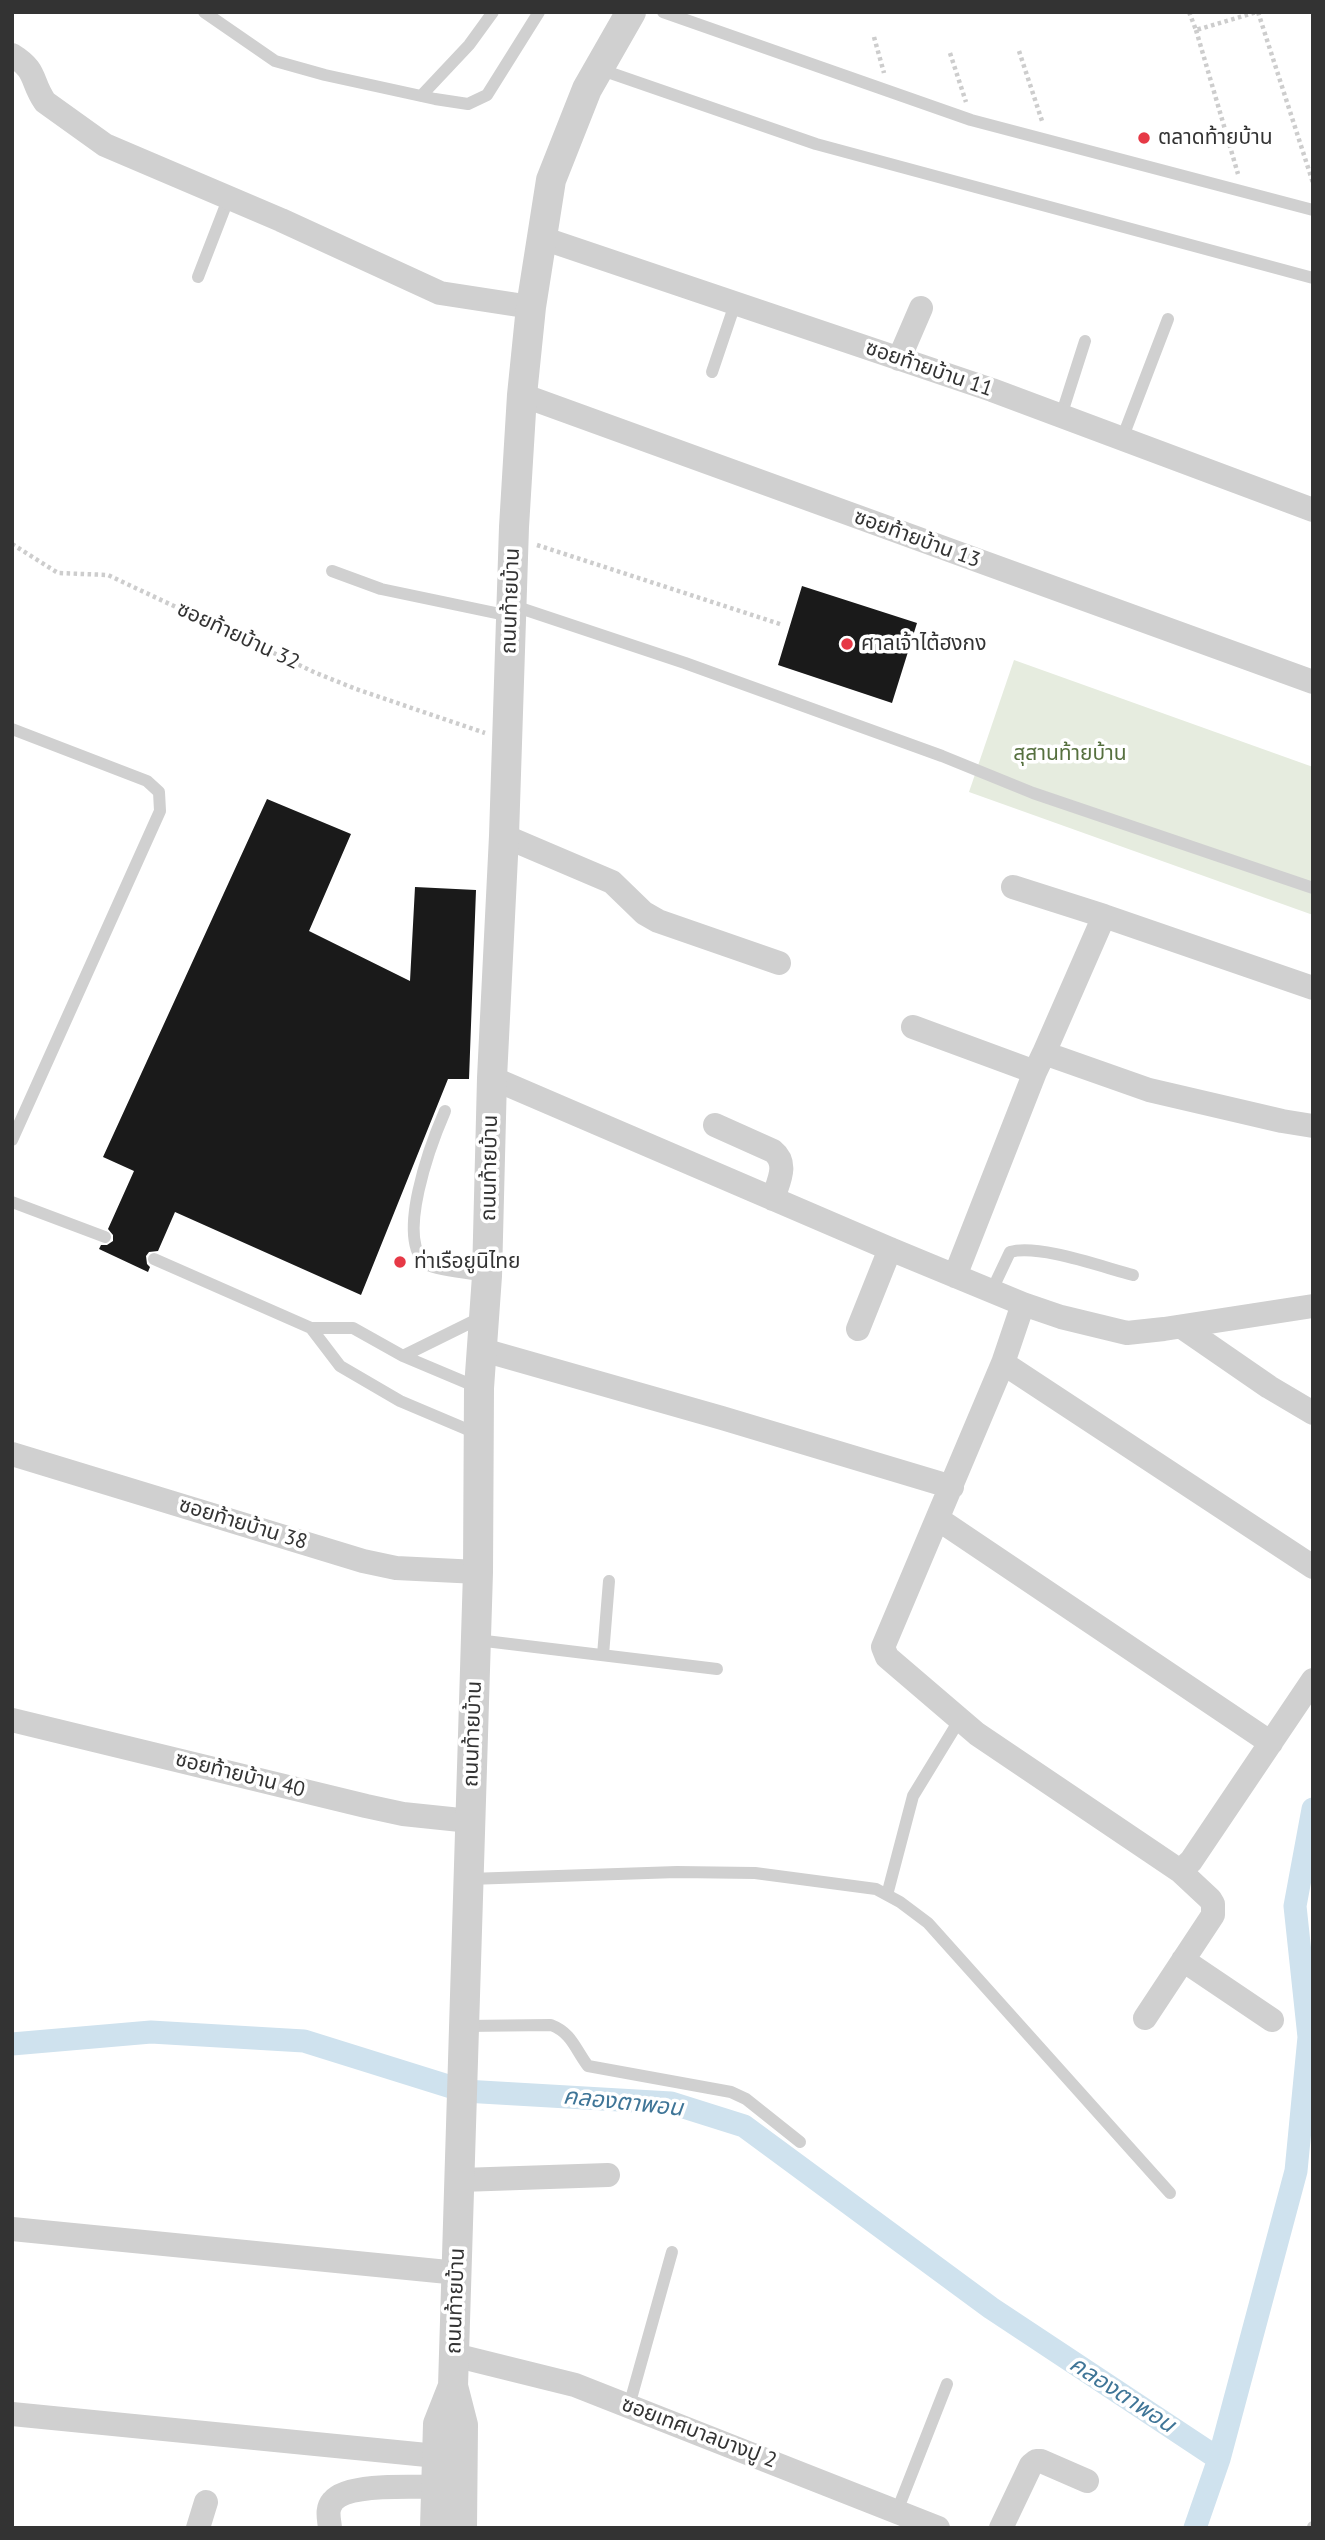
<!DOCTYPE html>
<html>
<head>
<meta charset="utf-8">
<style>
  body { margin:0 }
  #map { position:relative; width:1325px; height:2540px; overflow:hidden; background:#fff; font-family:"PT Sans",sans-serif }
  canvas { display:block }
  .frame { position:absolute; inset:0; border:14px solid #333; pointer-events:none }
</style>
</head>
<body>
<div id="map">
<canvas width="1325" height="2540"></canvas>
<div class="frame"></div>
</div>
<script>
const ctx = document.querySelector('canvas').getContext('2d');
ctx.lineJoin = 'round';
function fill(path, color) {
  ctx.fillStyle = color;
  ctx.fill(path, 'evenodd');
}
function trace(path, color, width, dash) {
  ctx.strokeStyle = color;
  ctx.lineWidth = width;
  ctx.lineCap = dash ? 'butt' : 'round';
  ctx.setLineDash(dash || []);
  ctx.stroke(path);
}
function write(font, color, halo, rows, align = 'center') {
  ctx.font = font + ' "PT Sans","Noto Sans Thai",sans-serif';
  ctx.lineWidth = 7;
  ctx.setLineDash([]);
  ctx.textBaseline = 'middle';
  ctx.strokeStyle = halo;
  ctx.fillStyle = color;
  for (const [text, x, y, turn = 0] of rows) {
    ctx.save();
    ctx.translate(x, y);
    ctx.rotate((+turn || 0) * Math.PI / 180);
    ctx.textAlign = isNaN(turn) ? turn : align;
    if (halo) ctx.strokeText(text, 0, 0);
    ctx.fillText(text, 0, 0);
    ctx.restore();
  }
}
fill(new Path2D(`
  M1014,660l299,107v148l-344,-123z`), '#e6ecdf');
trace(new Path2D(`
  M12,2044l139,-12 153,9 160,50 207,12 73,23 247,182 228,151
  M1195,2528l24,-69 77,-288 13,-134 -14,-131 18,-97`), '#cfe2ee', 23);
fill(new Path2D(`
  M802,586l115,37 -25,80 -114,-38z
  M267,799l84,35 -42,97 101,50 5,-94 61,3 -7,189h-21l-87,216 -186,-83 -17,39 -9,1 -3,4 1,8 3,3 -2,5 -49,-23 2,-4h6l6,-4v-6l-5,-6 26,-58 -31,-14z`), '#1a1a1a');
trace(new Path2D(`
  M1189,12l7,18 61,-18
  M1258,12l55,171
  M1196,30l42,144
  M874,37l10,36
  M1019,51l24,73
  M950,53l16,49
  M12,544l46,29 50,2 208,98 40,16 129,44
  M537,545l246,80`), '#cdcdcd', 4.5, [3.5, 3.5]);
trace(new Path2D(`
  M204,12l71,49 50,14 110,24 33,5 19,-9 52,-83
  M663,12l308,108 342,90
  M599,69l217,75 497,134
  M421,96l48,-51 24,-33
  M198,277l31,-80
  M712,372l23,-68
  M1061,416l24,-75
  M1122,439l46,-120
  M332,571l49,18 129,27
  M511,605l174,58 257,93 91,37 280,95
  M12,729l135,52 12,11 1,19 -148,329
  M445,1111c-13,30 -52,131 -17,154 9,5 47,9 59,11
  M12,1202l93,35
  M154,1259l157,69h42l50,28 76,32
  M992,1290l18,-38c29,-8 92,15 123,23
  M311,1328l29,38 60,35 78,33
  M403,1356l81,-40
  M477,1640l240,29
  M603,1655l6,-74
  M469,1879l208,-7 78,1 121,16 24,13 28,21 242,270
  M887,1895l26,-99 47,-77
  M465,2026l86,-1c21,8 24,24 37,41l143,26 15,7 54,43
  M629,2406l43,-154
  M897,2511l50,-127
  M1313,2528v-1`), '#d0d0d0', 12);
trace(new Path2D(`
  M12,55c26,16 18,25 33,47l60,43 176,75 159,73 91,14
  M542,238l450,152 321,120
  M899,359l22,-51
  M522,395l791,287
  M504,836l108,46 32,31 14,8 121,42
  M1013,887l91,29 209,72
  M913,1027l122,45 9,-19 105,37 133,31 31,5
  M1044,1053l60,-137
  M492,1078l398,171 133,55 38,13 66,16 37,-4 149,-23
  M715,1125l58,26c16,13 5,31 0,48
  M955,1276l80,-204
  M1023,1304l-20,59 -120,284 4,10 90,77 203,137 11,-10 122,-181
  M1182,1327l87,60 44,26
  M858,1329l32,-80
  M483,1350l239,68 230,69
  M1003,1363l310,204
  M12,1454l351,107 33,7 82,4
  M938,1519l333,224
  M12,1720l354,86 37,8 67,7
  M1183,1960l89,60
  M1145,2018l68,-103v-11l-3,-5 -30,-28
  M461,2180l147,-5
  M12,2229l446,44
  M454,2355l121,30 363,143
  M12,2414l425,42
  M198,2528l8,-26
  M330,2528c-1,-10 -4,-19 3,-27 14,-18 80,-14 103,-14
  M1001,2528l30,-63 5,-4h5l46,20`), '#d0d0d0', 24);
trace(new Path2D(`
  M435,2528l3,-104 15,-38
  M462,2528l1,-103 -10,-39 25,-814 1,-184 8,-112 5,-198 12,-242 10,-309 8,-132 9,-88 20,-127 36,-91 44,-77`), '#d0d0d0', 30);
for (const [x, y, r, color] of [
  [1144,138,7,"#e63946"],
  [847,644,7,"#e63946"],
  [400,1262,7,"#e63946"]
]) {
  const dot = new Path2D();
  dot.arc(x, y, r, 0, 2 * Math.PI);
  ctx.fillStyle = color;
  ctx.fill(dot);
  trace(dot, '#fff', 2.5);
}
write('21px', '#333', '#fff', [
  ["ตลาดท้ายบ้าน",1158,138],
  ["ศาลเจ้าไต้ฮงกง",861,644],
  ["ท่าเรือยูนิไทย",414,1262]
], 'left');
write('21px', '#333', '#fff', [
  ["ซอยท้ายบ้าน 11",929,369,19],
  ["ซอยท้ายบ้าน 13",917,539,20],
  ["ถนนท้ายบ้าน",511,601,-88],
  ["ซอยท้ายบ้าน 32",238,636,25],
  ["ถนนท้ายบ้าน",490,1168,-89],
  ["ซอยท้ายบ้าน 38",243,1524,17],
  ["ถนนท้ายบ้าน",473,1734,-88],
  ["ซอยท้ายบ้าน 40",240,1775,14],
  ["ถนนท้ายบ้าน",456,2301,-88],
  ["ซอยเทศบาลบางปู 2",699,2433,21]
]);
write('21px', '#56703f', '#fff', [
  ["สุสานท้ายบ้าน",1070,754]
]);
write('italic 23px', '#3f7597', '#fff', [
  ["คลองตาพอน",623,2103,6],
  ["คลองตาพอน",1122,2395,33]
]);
</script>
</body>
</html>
